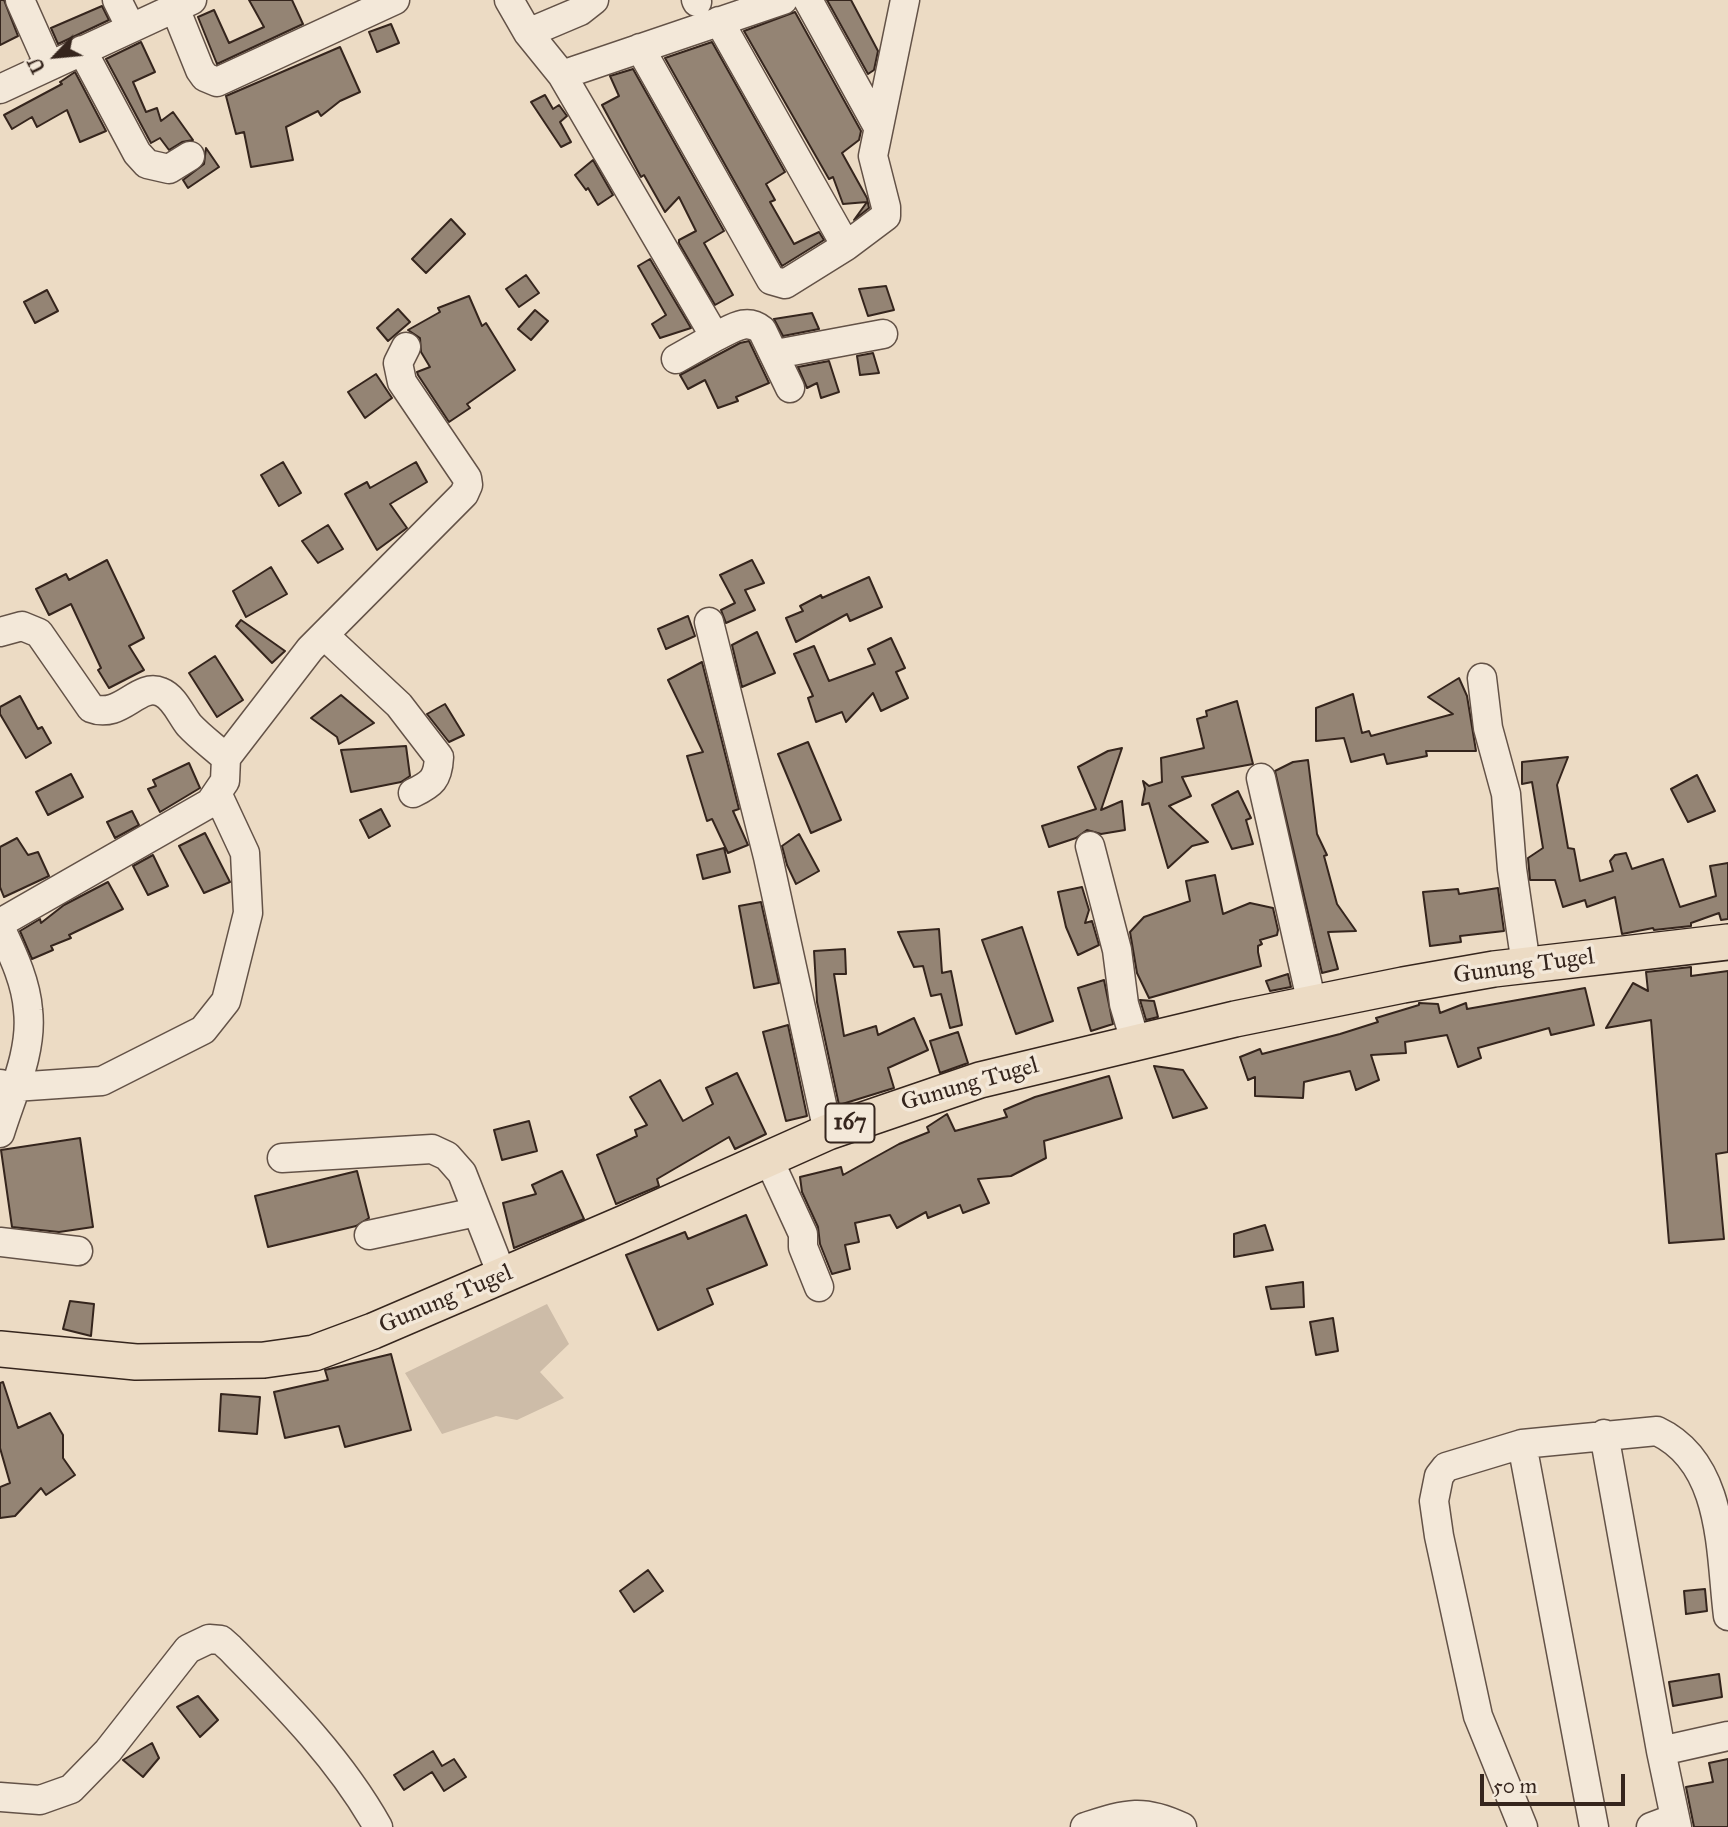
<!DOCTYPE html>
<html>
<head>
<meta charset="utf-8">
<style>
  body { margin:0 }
  #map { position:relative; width:1728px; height:1827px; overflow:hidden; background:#ecdbc4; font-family:"IM FELL Great Primer",serif }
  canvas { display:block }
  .north { position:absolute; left:21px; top:21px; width:70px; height:70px; -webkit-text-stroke:5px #f3e8d9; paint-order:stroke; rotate:244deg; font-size:19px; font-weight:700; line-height:28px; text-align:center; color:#35251d }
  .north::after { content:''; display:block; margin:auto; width:24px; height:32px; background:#35251d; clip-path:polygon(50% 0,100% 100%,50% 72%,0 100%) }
  .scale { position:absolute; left:1480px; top:1774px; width:145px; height:32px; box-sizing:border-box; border:4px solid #35251d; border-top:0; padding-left:9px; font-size:21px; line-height:24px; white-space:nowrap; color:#35251d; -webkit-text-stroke:5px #f3e8d9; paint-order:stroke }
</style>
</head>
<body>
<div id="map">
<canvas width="1728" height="1827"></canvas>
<div class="north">U</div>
<div class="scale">50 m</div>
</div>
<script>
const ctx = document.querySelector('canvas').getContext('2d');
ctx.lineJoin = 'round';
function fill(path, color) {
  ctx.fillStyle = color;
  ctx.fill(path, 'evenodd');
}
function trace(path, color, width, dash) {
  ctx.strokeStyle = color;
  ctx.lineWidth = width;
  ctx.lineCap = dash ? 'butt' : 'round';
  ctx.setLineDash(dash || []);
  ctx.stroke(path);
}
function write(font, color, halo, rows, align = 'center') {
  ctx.font = font + ' "IM FELL Great Primer",serif';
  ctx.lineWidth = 7;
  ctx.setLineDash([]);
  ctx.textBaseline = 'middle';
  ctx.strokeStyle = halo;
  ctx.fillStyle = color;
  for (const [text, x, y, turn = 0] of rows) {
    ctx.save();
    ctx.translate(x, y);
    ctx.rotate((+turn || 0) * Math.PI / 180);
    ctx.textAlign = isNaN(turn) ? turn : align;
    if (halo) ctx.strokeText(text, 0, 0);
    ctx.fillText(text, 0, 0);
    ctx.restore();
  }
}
fill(new Path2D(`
  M547,1304l22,40 -29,28 24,26 -47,22 -21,-4 -54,18 -37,-61z`), '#cdbca8');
const building = new Path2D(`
  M0,0h4l14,36 -18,9z
  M249,0h43l11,24 -86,40 -19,-47 16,-7 15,33 35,-16z
  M827,0h24l27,51 -4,19 -6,4z
  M102,6l7,14 -51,24 -7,-16z
  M795,12l66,119 -2,9 -17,13 25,45 2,10 -15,12 13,-18 -24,2 -10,-27 -4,2 -85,-148z
  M391,24l8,19 -22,9 -8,-20z
  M141,42l14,30 -22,10 13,30 11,-4 4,13 12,-9 20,28 -11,2 -13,8 -9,-12 -9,5 -45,-84z
  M712,42l73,130 -19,12 9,16 -5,2 24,42 25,-12 5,8 -42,26 -117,-208z
  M340,47l20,45 -20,9 -19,15 -3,-5 -32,16 7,33 -42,7 -7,-35 -8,2 -10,-38z
  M633,69l91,162 -20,12 29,52 -18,10 -36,-62v-3l17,-9 -17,-34 -14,15 -21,-37 -3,2 -39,-72 17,-9 -9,-20z
  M75,72l31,59 -26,11 -13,-32 -30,17 -5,-10 -20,12 -8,-14 58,-31 -2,-2z
  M545,95l8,14 6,-4 8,11 -7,6 11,20 -10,5 -30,-45z
  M206,148l13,19 -31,21 -5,-8 21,-16z
  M593,160l20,35 -15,10 -10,-17 -2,2 -11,-15z
  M451,219l14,15 -39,39 -14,-14z
  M650,259l41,69 -31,10 -8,-14 14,-9 -28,-49z
  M526,275l13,18 -20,14 -13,-18z
  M886,286l8,24 -26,6 -9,-27z
  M47,290l11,21 -23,12 -11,-21z
  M469,296l13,30 4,-3 29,47 -48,34 3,4 -21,14 -31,-47 -1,-3 13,-5 -9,-15 -1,-14 -12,-8 32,-18 -2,-4z
  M398,309l12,13 -22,19 -11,-13z
  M535,310l13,11 -17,19 -13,-11z
  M812,313l7,16 -36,7 -9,-17z
  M749,341l20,42 -33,14 2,4 -20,7 -13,-28 -17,9 -8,-14 60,-32z
  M873,353l6,20 -19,2 -3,-19z
  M829,361l10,31 -18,6 -4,-15 -10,5 -9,-21z
  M376,374l16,24 -27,20 -17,-26z
  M283,462l18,31 -22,13 -18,-31z
  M416,462l11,20 -37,22 17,24 -30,22 -32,-56 22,-12 3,6z
  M328,525l15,24 -25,14 -16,-22z
  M107,560l37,78 -15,8 15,24 -35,18 -11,-18 3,-2 -30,-64 -22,11 -13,-26 30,-15 3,6z
  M752,560l12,23 -19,7 10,20 -29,13 -5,-13 14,-7 -15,-28z
  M271,567l16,27 -41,23 -13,-26z
  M869,577l13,30 -32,14 -3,-7 -51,28 -10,-24 17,-7 -3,-5 21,-11 1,3z
  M688,616l7,20 -29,13 -8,-20z
  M241,620l44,31 -13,12 -36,-37z
  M757,632l18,41 -33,14 -10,-42z
  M891,638l14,30 -9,4 12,26 -27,13 -8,-18 -27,29 -4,-10 -26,10 -8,-24 5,-2 -19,-42 20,-8 15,35 46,-17 -7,-15z
  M215,656l28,44 -26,17 -28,-44z
  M702,662l37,147 -6,2 15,34 -20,8 -16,-34 -5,2 -20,-65 16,-4 -35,-72z
  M1459,678l8,18 9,55h-50l1,5 -40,8 -3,-10 -33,8 -7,-24 -28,3v-33l37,-14 9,39 7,-2 2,5 82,-22 -25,-17z
  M341,695l33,28 -35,21 -2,-7 -26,-19z
  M20,696l18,33 4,-2 9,16 -25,15 -26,-44v-7z
  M1237,701l16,63 -71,13 9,19 -22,10 39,36 -16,4 -24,22 -19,-65 -7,2 3,-16 -2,-8 6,5 13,-4 -1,-24 43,-10 -7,-29 10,-3 -1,-5z
  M445,704l19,31 -15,7 -22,-28z
  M808,742l33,78 -30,13 -33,-79z
  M406,746l4,30 -9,6 -50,10 -10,-42z
  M1122,748l-21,62 21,-9 3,29 -24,4 -14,-4 -11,8 -27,9 -7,-21 54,-17 -18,-42 30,-16z
  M1568,757l-11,28 11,63 6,1 6,32 33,-10 -3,-10 5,-6 11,-2 6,16 31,-10 17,48 36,-11 -6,-30 18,-3v56l-7,1 -2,-7 -28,10v3l-37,4 -1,-2 -31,6 -7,-37 -28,10 -2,-7 -22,7 -8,-27h-25l-2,-22 15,-10 -11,-66 -10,2v-22z
  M1308,760l9,74 10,21 -3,1 13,48 19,27 -28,1 10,37 -16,4 -47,-202 18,-9z
  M189,763l11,25 -40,24 -12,-23 8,-3 -3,-6z
  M71,774l12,23 -35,18 -12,-23z
  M1697,775l18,36 -27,11 -17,-33z
  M1238,791l13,27 -5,2 7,24 -21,5 -20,-44z
  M381,809l9,17 -21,12 -9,-18z
  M132,811l7,14 -24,13 -8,-16z
  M205,833l25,49 -26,11 -25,-47z
  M799,834l20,37 -23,13 -9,-19 -5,-19z
  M17,838l11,17 10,-3 11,24 -45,21 -4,-10v-40z
  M724,848l6,24 -27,7 -6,-24z
  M153,855l15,31 -20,9 -15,-29z
  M1215,875l8,39 27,-11 23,5 5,22 -1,5 -17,5 2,4 -4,2v6l3,14 -112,32 -12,-25 -7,-41 14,-15 46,-16 -4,-20z
  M108,882l15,27 -54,26 2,3 -20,8 2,4 -21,9 -12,-28 20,-12 1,4 23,-18z
  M1082,887l7,23 -4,13 7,-2 7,24 -21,10 -12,-28 -8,-35z
  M1498,888l6,43 -44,5 1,6 -31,4 -7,-54 35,-3 1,5z
  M761,902l18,81 -25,5 -15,-82z
  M1022,927l31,94 -37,13 -34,-94z
  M939,929l3,44 9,-2 11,54 -12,3 -9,-34 -10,2 -8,-30 -9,1 -16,-35z
  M845,949l1,25h-12l10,62 32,-10 2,9 36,-17 14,32 -40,18 6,20 -55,17 -22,-103 -3,-51z
  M1691,967v9l37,-5v181l-12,2 8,85 -55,4 -18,-223 -45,8 27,-45 15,8 -2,-19z
  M1288,974l3,13 -21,4 -4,-10z
  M1104,980l9,44 -22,7 -13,-43z
  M1585,988l9,37 -43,10 -2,-7 -71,20 3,10 -23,9 -11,-32 -42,7 1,11 -35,2 8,25 -23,10 -6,-19 -46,11 -1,16 -48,-2v-19l-7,3 -8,-23 20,-8 2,5 78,-20 38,-12 -2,-4 43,-13v-2l19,1 2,9 26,-10 1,6z
  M1140,1000l14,1 4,16 -12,3z
  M788,1025l19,91 -21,5 -23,-89z
  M958,1032l10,31 -28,10 -10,-32z
  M1154,1066l29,4 24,38 -34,10z
  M737,1073l29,61 -31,15 -6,-12 -72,42 2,7 -43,18 -19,-49 40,-19 -2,-6 12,-5 -17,-28 30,-17 23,41 30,-17 -7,-16z
  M1109,1076l13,42 -78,23 2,17 -35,18 -33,3 11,24 -26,10 -3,-8 -32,13 -2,-6 -29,16 -7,-13 -35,8 4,19 -14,3 5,24 -18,5 -12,-30 -2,-17 -16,-35 -2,-15 41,-10 2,8 56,-31 30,-12 -2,-5 20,-13 8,17 52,-14 -3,-7 31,-13z
  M529,1121l8,30 -35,9 -8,-30z
  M80,1138l13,89 -34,5 -47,-5 -11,-77z
  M357,1171l12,47 -13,8 -88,21 -13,-51z
  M562,1171l22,48 -70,29 -11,-45 33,-9 -4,-9z
  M746,1215l21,50 -60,24 6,15 -55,26 -32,-75 59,-23 3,7z
  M1265,1225l8,25 -39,7v-23z
  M1303,1282l1,25 -33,2 -5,-22z
  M70,1301l24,3 -3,32 -28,-7z
  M1333,1318l5,33 -22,4 -6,-33z
  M391,1354l20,76 -66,17 -6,-21 -54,12 -11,-46 54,-12 -3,-10z
  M3,1382l15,46 32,-15 13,22v23l12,17 -29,20 -5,-7 -26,28 -15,2v-31l10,-4 -10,-35v-65z
  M221,1394l39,3 -3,37 -38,-3z
  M648,1570l15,21 -29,21 -14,-21z
  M1705,1589l2,22 -21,3 -2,-23z
  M1719,1674l3,23 -49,9 -4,-24z
  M198,1696l20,24 -18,17 -23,-30z
  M152,1743l7,15 -16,19 -20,-17z
  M433,1751l9,15 12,-7 12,18 -22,14 -12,-19 -28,18 -10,-15z
  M1728,1759v68h-34l-8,-40 27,-5 -4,-19z`);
fill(building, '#948474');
trace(building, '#35251d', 2);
const minor = new Path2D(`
  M20,0l29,65
  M117,0l14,28
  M509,0l19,33 34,42 153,262c17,-8 31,-20 47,-7l28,58
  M696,0l1,2
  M808,0l70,127
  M175,8l25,62 5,7 12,5 178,-82
  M528,33l52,-22 14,-11
  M640,48l131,232 14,4 61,-38 -127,-225
  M82,50l55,103 10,11 22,5 21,-13
  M562,75l221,-75
  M0,89l192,-89
  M846,246l40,-30v-9l-13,-51 32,-156
  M776,354l107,-20
  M676,359l39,-22
  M709,622l59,235 60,275
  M0,632l22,-6 17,7 52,75c30,12 47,-26 70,-16 13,5 20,23 28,33 11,12 25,22 37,33
  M324,635l75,70 40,52c-1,22 -7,27 -26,36
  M1482,678l6,50 18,66 6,75 14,96
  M1261,778l51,226
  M1090,846l27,104 7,54 11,37
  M0,923l210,-120 15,-22 1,-23 84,-109 154,-155 4,-9 -1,-7 -65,-96 -4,-19 8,-16
  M0,927c12,26 26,54 28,83 5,41 -16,84 -28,123
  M0,1084l14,3 88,-6 101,-51 23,-29 22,-88 -3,-60 -28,-60
  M282,1158l150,-9 15,7 15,17 40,102
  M768,1158l35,76v13l16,40
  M369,1235l107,-23
  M0,1242l78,9
  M1604,1434l57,317 67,-15
  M1522,1444l72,383
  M1661,1751l16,76
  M0,1797l40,3 31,-11 37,-38 80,-102 21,-10 12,1 9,8c55,56 110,111 148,179
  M1085,1827c41,-13 57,-19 97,0
  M1523,1827l-45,-111 -39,-180 -5,-35 5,-25 7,-9 76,-23 135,-13c68,32 63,122 71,185
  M1651,1827l24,-9`);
const major = new Path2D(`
  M0,1349l136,13 128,-2 50,-7 59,-22 254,-109 201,-90 152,-52 255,-61 168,-34 91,-16 234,-27`);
trace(minor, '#635247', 31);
trace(major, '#35251d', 38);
trace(minor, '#f3e8d9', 28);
trace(major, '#ecdbc4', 35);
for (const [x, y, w] of [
  [850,1123,49]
]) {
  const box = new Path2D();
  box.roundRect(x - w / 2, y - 19.5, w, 39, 5);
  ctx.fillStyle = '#f3e8d9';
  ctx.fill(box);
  trace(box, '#35251d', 2);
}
write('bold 23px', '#35251d', null, [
  ["167",850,1123]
]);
write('24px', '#35251d', '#f3e8d9', [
  ["Gunung Tugel",1524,967,-8],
  ["Gunung Tugel",970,1085,-16],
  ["Gunung Tugel",446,1300,-23]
]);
</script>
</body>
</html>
